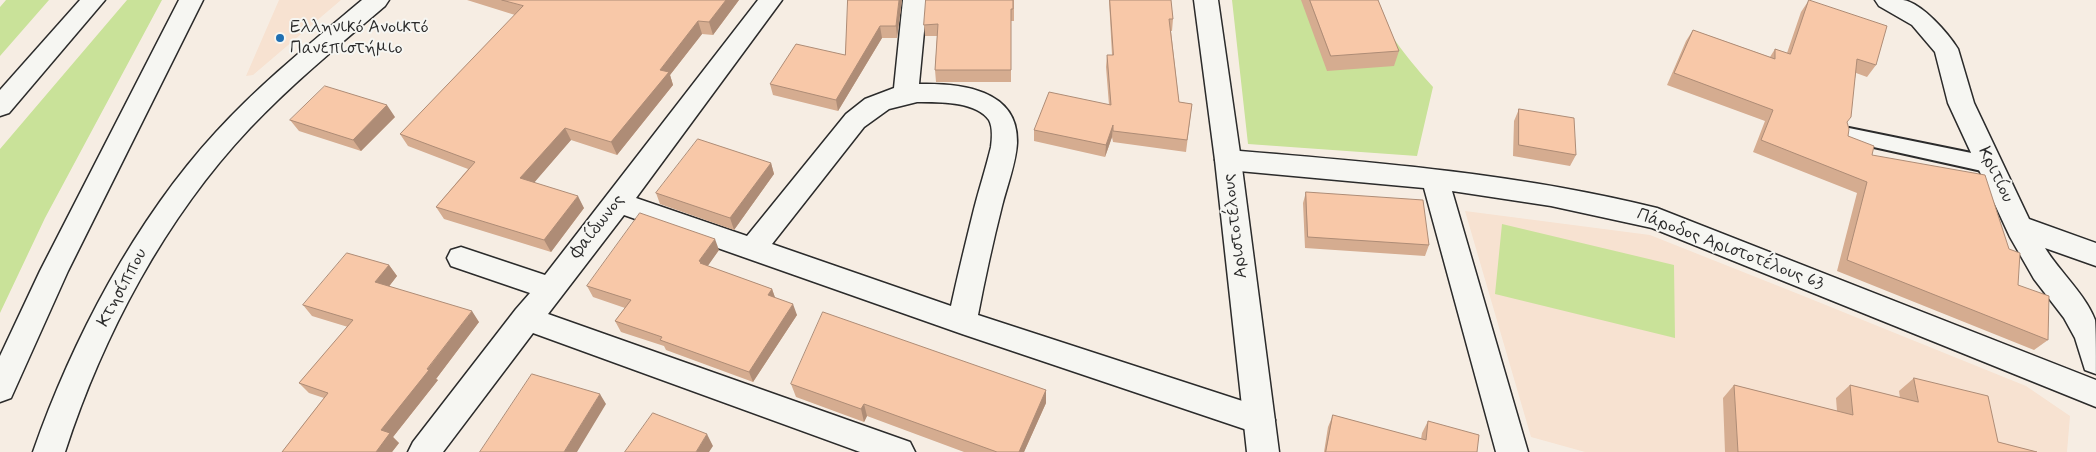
<!DOCTYPE html>
<html>
<head>
<meta charset="utf-8">
<style>
  body { margin:0 }
  canvas { display:block; background:#f6ede3 }
</style>
</head>
<body>
<canvas width="2096" height="452"></canvas>
<script>
const ctx = document.querySelector('canvas').getContext('2d');
ctx.lineJoin = 'round';
function fill(path, color) {
  ctx.fillStyle = color;
  ctx.fill(path, 'evenodd');
}
function trace(path, color, width, dash) {
  ctx.strokeStyle = color;
  ctx.lineWidth = width;
  ctx.lineCap = dash ? 'butt' : 'round';
  ctx.setLineDash(dash || []);
  ctx.stroke(path);
}
function write(font, color, halo, rows, align = 'center') {
  ctx.font = font + ' Mynerve,sans-serif';
  ctx.lineWidth = 4;
  ctx.setLineDash([]);
  ctx.textBaseline = 'middle';
  ctx.strokeStyle = halo;
  ctx.fillStyle = color;
  for (const [text, x, y, turn = 0] of rows) {
    ctx.save();
    ctx.translate(x, y);
    ctx.rotate((+turn || 0) * Math.PI / 180);
    ctx.textAlign = isNaN(turn) ? turn : align;
    if (halo) ctx.strokeText(text, 0, 0);
    ctx.fillText(text, 0, 0);
    ctx.restore();
  }
}
fill(new Path2D(`
  M279,0h62l-88,75 -7,1z
  M1465,211l185,24 151,60 225,91 44,30 -3,36h-482l-54,-15z`), '#f7e2d1');
fill(new Path2D(`
  M6,0h43l-49,56v-49z
  M127,0h35l-117,218 -45,95v-164z
  M1232,0h141c13,33 37,61 60,87l-16,69 -169,-12z
  M1502,224l172,41 1,73 -180,-44z`), '#c9e299');
const lane = new Path2D(`
  M1849,128l142,29 7,3 3,5 -3,5 -7,3 -149,-33 -3,-5 3,-5z`);
const street = new Path2D(`
  M362,0h27l-4,6c-46,39 -93,78 -135,122 -85,90 -147,207 -185,324h-32c39,-112 102,-232 183,-320 45,-49 96,-90 146,-132z
  M758,0h24l-146,198 111,38 99,-122 19,-15 29,-11 9,-88h24l-8,84c41,-1 100,5 98,59 -1,20 -10,43 -15,63 -9,36 -17,72 -24,109l292,95 5,10 -5,10 -11,4 -297,-100 -338,-119 -76,99 362,128 5,10h-55l-327,-119 -90,119h-35l5,-10 103,-133 14,-16 -79,-27 -4,-8 4,-8 10,-3 84,28zM917,102c21,0 59,-1 72,18 4,7 3,20 2,27 -5,21 -12,42 -17,62 -8,32 -16,65 -23,97l-179,-62 92,-117 25,-18z
  M1875,0c9,0 19,0 28,0 19,3 45,33 55,49l16,54 55,116 67,24v23l-51,-18c14,23 41,47 50,72 1,10 1,42 1,54l-11,-4 -10,-32 -11,-20 -30,-39 -24,-42 -62,-134 -13,-51 -23,-27 -33,-19z
  M1228,150c145,12 288,23 429,58l439,172v27l-444,-179 -101,-22 -99,-15 76,261h-32l-72,-264 -196,-18 -9,-3 -4,-7 4,-7z`);
const secondary = new Path2D(`
  M1194,0h24l23,160 38,292h-32l-32,-292z`);
const primary = new Path2D(`
  M80,0h25l-96,113 -9,3v-26z`);
const highway = new Path2D(`
  M179,0h24l-135,271 -57,127 -11,4v-46l40,-85z`);
trace(lane, '#2b2b2b', 4);
trace(street, '#2b2b2b', 3);
trace(secondary, '#2b2b2b', 3);
trace(primary, '#2b2b2b', 3);
trace(highway, '#2b2b2b', 3);
fill(lane, '#f6f6f2');
fill(street, '#f6f6f2');
fill(secondary, '#f6f6f2');
fill(primary, '#f6f6f2');
fill(highway, '#f6f6f2');
fill(new Path2D(`
  M467,0h272l-26,35 -11,-1 -32,41 3,10 -56,70 -46,-15 -37,42 50,26 -33,44 -107,-33 -8,-12 32,-38 -60,-23 -8,-12 115,-119z
  M902,0l-5,38h-15l-44,73 -65,-16 -3,-11 75,-29z
  M926,0h88v21h-3v61h-75l-1,-12 2,-34h-12l-1,-11z
  M1109,0h62l2,19 -1,12h-1l8,71 13,2 -6,48 -73,-10 -1,-5 -7,20 -71,-16v-11l75,-25 -3,-38 1,-12h5z
  M1301,0h77l21,51 -5,15 -67,5z
  M1809,0l67,65 -9,12 -11,-4 -9,49 1,14 24,19 146,130 30,55 -14,10 -197,-79 20,-78 -104,-41 12,-31 -98,-36 19,-44 7,-11 77,27 5,-8 12,4 14,-41z
  M1519,109l57,46 -6,11 -57,-10 1,-35z
  M395,117l-34,34 -62,-20 -9,-11z
  M771,163l3,11 -40,56 -74,-26 -4,-11z
  M1306,192l123,53 -4,11 -120,-8 -2,-45z
  M719,250l-12,16 65,23 3,9 22,17 -44,67 -87,-32 -2,-4 -43,-14 -6,-11 10,-13 -32,-11 -6,-11z
  M389,265l8,11 -8,10 90,36 -43,57 2,1 -45,57 6,6 -7,9h-110l42,-54 -15,-5 -10,-10 49,-56 -36,-11 -9,-11z
  M1914,378l84,64 39,10h-312l-2,-54 11,-13 103,26 -1,-13 14,-13 50,13 -1,-7z
  M791,384l255,6v13l-22,49h-60l-97,-36 -3,6 -68,-25z
  M1333,415l88,24 1,-6 6,-12 49,31h-153l4,-25z`), '#d5ac90');
fill(new Path2D(`
  M726,0h13l-26,35 -4,-13z
  M899,0h3l-5,38 -1,-12z
  M698,21l4,13 -32,41 3,10 -56,70 -6,-13 49,-72z
  M880,26l2,12 -44,73 -2,-11z
  M387,105l8,12 -34,34 -8,-11z
  M1113,125l-1,12 -7,20 1,-12z
  M565,128l6,12 -44,51 -7,-13z
  M771,163l3,11 -40,56 -4,-12z
  M578,196l6,12 -33,44 -7,-12z
  M715,239l4,11 -14,20 -6,-9z
  M389,265l8,11 -13,17 -9,-11z
  M772,289l4,11 -8,-5z
  M793,304l4,11 -44,67 -4,-10z
  M472,311l7,11 -43,57 2,1 -45,57 6,6 -7,9h-16l5,-22z
  M1046,390v13l-22,49h-5z
  M600,394l6,10 -29,48h-13z
  M864,404l3,12 -3,6 -3,-13z
  M707,434l6,12 -4,6h-13z`), '#ae8c76');
const building = new Path2D(`
  M502,0h224l-17,22 -11,-1 -38,49 9,2 -58,70 -46,-14 -45,50 58,18 -34,44 -108,-33 39,-45 -75,-28 123,-128z
  M848,0h51l-3,26h-16l-44,74 -66,-16 26,-40 49,11z
  M926,0h87v9h-2v61h-76l3,-46 -14,1z
  M1110,0h61l2,19h-4l10,83 13,2 -5,36 -74,-9v-6l-7,20 -72,-15 15,-38 62,13 -4,-50h6z
  M1310,0h68l21,51 -68,5z
  M1809,0l78,26 -11,39 -19,-6 -6,58 -4,5 2,7 -1,7 26,10 -2,9 113,20 24,74 11,4 -2,32 31,11 -1,44 -201,-80 20,-78 -106,-42 12,-30 -99,-37 19,-43 82,29v-10l15,5z
  M325,86l62,19 -34,35 -63,-20z
  M1519,109l55,9 2,37 -57,-10z
  M698,139l73,24 -41,55 -74,-25z
  M1306,192l117,8 6,45 -121,-8z
  M640,213l75,26 -16,22 2,1 -1,1 72,26 -4,6 25,9 -44,68 -89,-32 2,-3 -47,-16 16,-21 -44,-14z
  M347,253l42,12 -14,17 97,29 -45,58 2,1 -48,60 9,3 -14,19h-94l46,-59 -29,-10 54,-63 -50,-15z
  M823,312l223,78 -27,62h-22l-133,-48 -3,5 -70,-25z
  M532,374l68,20 -36,58h-84z
  M1914,378l74,18 10,46 39,10h-299l-4,-67 119,30 -3,-30 68,17z
  M653,413l54,21 -11,18h-71z
  M1333,415l93,25 2,-19 51,14 -2,17h-151z`);
fill(building, '#f8c8a8');
trace(building, '#ae8c76', 1);
for (const [x, y, r, color] of [
  [280,38,5,"#1f6fb2"]
]) {
  const dot = new Path2D();
  dot.arc(x, y, r, 0, 2 * Math.PI);
  ctx.fillStyle = color;
  ctx.fill(dot);
  trace(dot, '#f6f6f2', 2);
}
write('18px', '#2b2b2b', '#f6f6f2', [
  ["Ελληνικό Ανοικτό",290,28],
  ["Πανεπιστήμιο",290,49]
], 'left');
write('18px', '#2b2b2b', '#f6f6f2', [
  ["Κριτίου",1995,175,64],
  ["Αριστοτέλους",1236,226,-97],
  ["Φαίδωνος",598,227,-52],
  ["Πάροδος Αριστοτέλους 63",1730,250,21],
  ["Κτησίππου",123,288,-62]
]);
</script>
</body>
</html>
